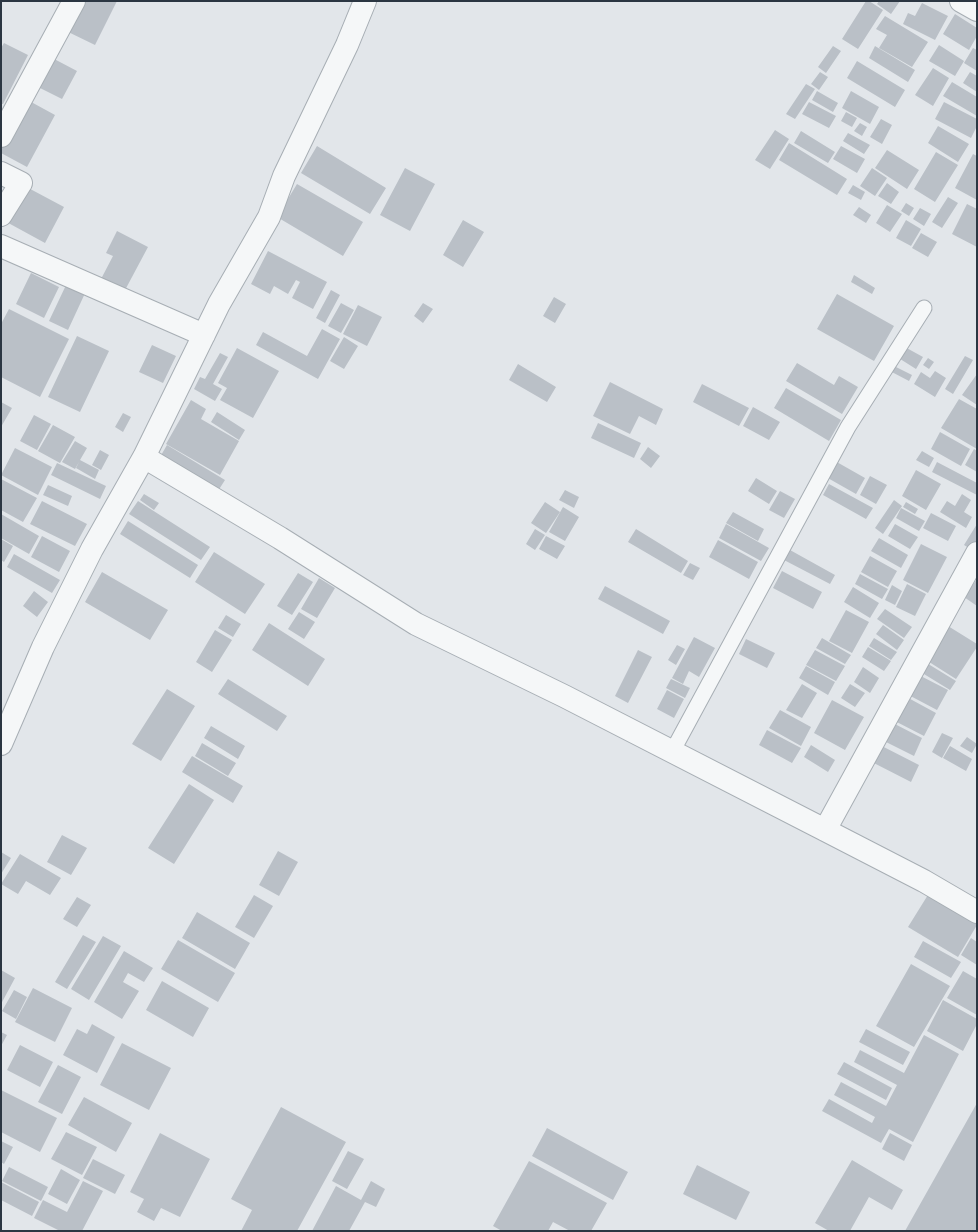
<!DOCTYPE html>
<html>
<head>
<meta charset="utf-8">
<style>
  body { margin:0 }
  #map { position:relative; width:978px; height:1232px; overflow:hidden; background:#e2e6ea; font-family:Arial,sans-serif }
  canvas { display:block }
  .frame { position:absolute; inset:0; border:2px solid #2b3642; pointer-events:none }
</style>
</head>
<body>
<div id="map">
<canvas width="978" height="1232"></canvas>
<div class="frame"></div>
</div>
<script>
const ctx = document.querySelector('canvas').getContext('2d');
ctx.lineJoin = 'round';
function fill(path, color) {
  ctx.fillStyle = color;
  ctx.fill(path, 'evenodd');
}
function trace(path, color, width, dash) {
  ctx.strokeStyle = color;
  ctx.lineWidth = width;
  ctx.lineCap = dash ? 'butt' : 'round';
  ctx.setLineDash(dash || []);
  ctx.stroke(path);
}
fill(new Path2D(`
  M73,1h44l-22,44 -35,-17z
  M866,1h3l14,9 -25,39 -16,-10z
  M879,1h21l-9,13 -14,-10z
  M922,3l26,13 -13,24 -32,-16 5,-11 7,3z
  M955,14l22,14v8l-8,14 -26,-16z
  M885,16l43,26 -16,25 -33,-19 8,-13 -11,-6z
  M4,43l24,12 -25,49h-2v-56z
  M939,45l25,16 -9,15 -26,-15z
  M833,46l8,5 -15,22 -8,-6z
  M875,46l40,24 -7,12 -39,-24z
  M973,48l4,2v21l-13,-8z
  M39,51l38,20 -15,28 -38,-19z
  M857,61l48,29 -10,17 -48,-29z
  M933,68l16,10 -16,28 -18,-11z
  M820,72l8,5 -9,13 -8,-6z
  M970,72l7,4v16l-14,-9z
  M952,82l25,15v19l-34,-20z
  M806,84l9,5 -20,30 -9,-5z
  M817,91l21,12 -5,9 -21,-12z
  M851,91l28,16 -9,17 -28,-16z
  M22,97l33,18 -28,52 -26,-14v-17z
  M809,102l27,14 -7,12 -27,-14z
  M944,102l33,17v7l-6,12 -36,-19z
  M846,112l11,6 -5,9 -11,-6z
  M881,119l11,6 -10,19 -12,-7z
  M860,123l7,4 -5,9 -8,-5z
  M938,126l31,18 -11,18 -30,-19z
  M775,130l14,9 -19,30 -15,-9z
  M801,131l34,21 -7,11 -34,-20z
  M848,133l22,12 -6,9 -21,-13z
  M789,143l58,36 -10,16 -58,-35z
  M317,146l69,42 -16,26 -69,-41z
  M841,146l24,13 -8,14 -24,-14z
  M887,150l32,20 -12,19 -32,-21z
  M936,152l22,13 -23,37 -21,-13z
  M973,154l4,2v44l-22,-12z
  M405,168l30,16 -25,47 -30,-16z
  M872,168l15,10 -12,18 -15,-10z
  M19,183l45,24 -19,36 -44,-24z
  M887,183l12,9 -8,12 -13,-8z
  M297,184l66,38 -20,34 -66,-39z
  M853,185l12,7 -4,8 -13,-7z
  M948,197l10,6 -16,25 -10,-6z
  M906,203l8,5 -5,8 -8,-5z
  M967,204l10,5v38l-25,-13z
  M887,205l15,9 -12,18 -14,-9z
  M859,207l12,8 -5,8 -13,-8z
  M920,208l11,6 -7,12 -11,-7z
  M463,220l21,12 -21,35 -20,-12z
  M906,220l15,9 -10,17 -15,-8z
  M117,231l31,16 -24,45 -23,-13 12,-23 -7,-3z
  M921,233l16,9 -9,15 -16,-9z
  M268,251l59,31 -14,27 -21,-11 8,-16 -4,-2 -8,14 -14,-8 -4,8 -19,-10z
  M31,273l28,14 -15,31 -28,-14z
  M854,275l21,13 -3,6 -21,-12z
  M93,276l-25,54 -19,-9 18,-38z
  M331,290l9,5 -15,28 -9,-5z
  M837,294l57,32 -20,35 -57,-32z
  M554,297l12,7 -11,19 -12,-7z
  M341,303l13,7 -13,23 -13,-7z
  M423,303l10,6 -10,14 -9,-7z
  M358,305l24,12 -15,29 -24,-12z
  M9,309l60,30 -29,58 -39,-20v-53z
  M322,329l18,10 -22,40 -62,-34 7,-13 44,24z
  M77,336l32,15 -29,61 -32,-15z
  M344,337l14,9 -14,23 -14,-8z
  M152,345l24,11 -13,27 -24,-11z
  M903,346l20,11 -7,12 -19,-12z
  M237,348l42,23 -26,47 -33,-18 7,-12 -9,-5z
  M220,353l8,4 -15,27 9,5 -7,12 -21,-12 6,-12 5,2z
  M965,356l8,4 -20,34 -8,-5z
  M928,358l6,4 -5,7 -6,-4z
  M894,359l5,2 -3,6 16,8 -3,6 -21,-11z
  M797,363l37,22 5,-9 19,11 -16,27 -56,-33z
  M518,364l38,23 -9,15 -38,-22z
  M935,371l11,7 -11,19 -21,-13 7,-12 9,6z
  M977,374v31l-15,-10z
  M610,382l53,27 -7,16 -17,-9 -9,18 -37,-18z
  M702,384l47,24 -10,18 -46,-24z
  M786,388l55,32 -12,21 -55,-33z
  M959,399l18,10v40l-36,-21z
  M191,400l15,9 -5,10 38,22 -19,34 -54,-31z
  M1,402l11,6 -11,19z
  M753,407l27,15 -11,18 -26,-14z
  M217,412l28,18 -6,10 -28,-18z
  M123,413l8,4 -8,15 -8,-5z
  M34,415l17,9 -14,26 -17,-9z
  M598,423l43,20 -7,15 -43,-20z
  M53,425l22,12 -15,26 -22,-12z
  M940,432l30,17 -9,17 -30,-17z
  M75,441l12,7 -7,12 19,10 -4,9 -19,-11 3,-6 -4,7 -13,-7z
  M167,445l58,35 -7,11 -58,-34z
  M648,447l12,9 -9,12 -11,-9z
  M15,448l37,19 -14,28 -37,-20z
  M974,449l3,2v21l-12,-7z
  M100,450l9,5 -8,15 -9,-5z
  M922,451l12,7 -5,9 -13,-7z
  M835,461l30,17 -9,16 -30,-17z
  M937,462l40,21v12l-45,-23z
  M57,463l49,23 -6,13 -49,-24z
  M916,470l25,14 -15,26 -24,-14z
  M870,476l17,9 -11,19 -16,-9z
  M756,478l21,13 -8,13 -21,-13z
  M1,479l36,19 -14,24 -22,-12z
  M829,484l44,24 -7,11 -43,-24z
  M48,485l24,11 -4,10 -25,-11z
  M565,490l14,7 -5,11 -15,-8z
  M780,491l15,8 -11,19 -15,-8z
  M144,494l15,9 -5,7 -14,-10z
  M962,494l9,6 -7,12 8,5 -6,11 -26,-16 7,-11 8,5z
  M894,500l8,6 -19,28 -8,-6z
  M42,501l45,23 -12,22 -45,-22z
  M138,501l72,46 -9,13 -72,-46z
  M545,502l15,10 -14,21 -15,-10z
  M906,502l12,7 -3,5 -12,-7z
  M563,507l16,10 -14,24 -16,-9z
  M901,508l24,13 -6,10 -23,-13z
  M733,512l31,17 -6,12 -32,-18z
  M931,513l25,13 -8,15 -25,-13z
  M1,514l38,22 -10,18 -28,-16z
  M128,521l70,44 -8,13 -70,-44z
  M726,524l43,24 -8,13 -42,-23z
  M895,524l23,13 -8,12 -22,-13z
  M977,524v29l-13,-8z
  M535,529l10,6 -10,15 -9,-6z
  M636,529l52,32 -7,12 -53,-31z
  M42,536l28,15 -11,21 -28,-15z
  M546,536l19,10 -8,13 -18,-10z
  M879,538l29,17 -7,13 -30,-17z
  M1,539l12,7 -9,16 -3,-2z
  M718,540l40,22 -9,17 -40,-22z
  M921,544l26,13 -19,36 -25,-13z
  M790,550l45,25 -5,9 -46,-24z
  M214,552l51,32 -20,30 -50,-32z
  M14,554l46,26 -8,13 -45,-26z
  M870,556l27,15 -9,16 -27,-15z
  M690,563l10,5 -7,12 -10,-5z
  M782,571l40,21 -9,17 -40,-21z
  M102,572l66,38 -18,30 -65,-38z
  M298,573l15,9 -21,33 -15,-9z
  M860,574l28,15 -6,10 -27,-15z
  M319,578l16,10 -18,30 -16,-9z
  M977,579v27l-13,-9z
  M907,584l19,10 -11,22 -19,-9z
  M892,585l10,6 -7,14 -10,-5z
  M605,586l65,35 -7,13 -65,-35z
  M853,587l26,16 -9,15 -26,-16z
  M34,591l14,11 -11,15 -14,-11z
  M885,609l27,18 -8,11 -27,-19z
  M846,610l23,12 -17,31 -23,-12z
  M299,612l16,10 -11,17 -16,-10z
  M226,615l15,9 -8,13 -15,-9z
  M269,623l56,36 -17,27 -56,-36z
  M883,625l21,15 -7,10 -21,-16z
  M948,626l29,18v3l-21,32 -30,-19z
  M215,630l17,10 -20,32 -16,-10z
  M694,637l21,11 -16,29 -10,-6 -6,13 -11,-6z
  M822,638l29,17 -6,9 -29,-16z
  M874,638l23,14 -6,8 -22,-14z
  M746,639l29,14 -8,15 -28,-14z
  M677,645l8,4 -9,16 -8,-5z
  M868,647l23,14 -7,10 -22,-14z
  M638,650l14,7 -24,46 -13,-7z
  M815,650l30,16 -9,15 -30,-16z
  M925,662l31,19 -6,9 -31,-19z
  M806,666l29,16 -7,13 -29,-17z
  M863,667l16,11 -9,15 -16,-11z
  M911,671l37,19 -11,20 -36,-19z
  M228,679l59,37 -10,15 -59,-37z
  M671,679l19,9 -5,10 -19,-10z
  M802,684l15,9 -15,25 -16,-8z
  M850,684l15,9 -10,14 -14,-9z
  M167,689l28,17 -34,55 -29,-17z
  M667,690l17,9 -10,19 -17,-9z
  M901,694l35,19 -12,23 -35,-18z
  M832,700l32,17 -19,33 -31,-17z
  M780,710l31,17 -10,19 -32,-18z
  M889,721l33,17 -8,18 -34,-17z
  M211,726l34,20 -7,13 -34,-21z
  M767,730l34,18 -9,15 -33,-18z
  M942,733l11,5 -11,20 -10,-6z
  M967,737l10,7 -5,9 -12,-7z
  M874,742l45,23 -8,17 -45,-23z
  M202,743l34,20 -8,13 -33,-20z
  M811,745l24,15 -7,12 -24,-15z
  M950,746l22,13 -6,12 -23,-13z
  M192,756l51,30 -10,17 -51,-31z
  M189,784l25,16 -40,64 -26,-16z
  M62,835l25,13 -16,27 -24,-13z
  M278,851l20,11 -19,34 -20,-11z
  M1,852l10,6 -10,16z
  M20,854l41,24 -11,17 -24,-14 -8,13 -17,-10z
  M931,890l46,28v7l-19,32 -50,-30z
  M254,895l19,11 -19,32 -19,-11z
  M77,897l14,8 -14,22 -14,-8z
  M197,912l53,31 -15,26 -53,-31z
  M83,935l13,7 -29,47 -12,-7z
  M103,936l18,10 -32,54 -18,-11z
  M971,938l6,4v23l-16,-10z
  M178,940l57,33 -17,29 -57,-33z
  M923,941l38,21 -10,16 -37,-21z
  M124,951l29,17 -9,14 -16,-9 -5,9 16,9 -17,28 -28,-17z
  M911,964l39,22 -36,61 -38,-21z
  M1,970l14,8 -14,26z
  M963,971l14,8v36l-30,-17z
  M162,981l47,27 -16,29 -47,-27z
  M33,988l39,20 -17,34 -40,-20z
  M14,990l13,7 -11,22 -14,-8z
  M943,1000l34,19v5l-14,27 -36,-20z
  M92,1024l23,13 -18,36 -34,-18 14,-26 10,5z
  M866,1029l44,23 -7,13 -44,-23z
  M1,1032l6,3 -6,11z
  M924,1035l35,19 -46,88 -24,-13 -8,14 -59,-32 7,-12 43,24 3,-6 -41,-22 7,-13 45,24 11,-21 -43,-23 6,-12 44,23z
  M122,1043l49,25 -22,42 -49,-25z
  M20,1045l33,17 -13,25 -33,-17z
  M844,1062l48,26 -6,12 -49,-26z
  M58,1065l23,12 -19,37 -24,-12z
  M1,1090l56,28 -17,34 -39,-20z
  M84,1097l48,26 -16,29 -48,-27z
  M977,1103v128h-72z
  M281,1107l65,35 -49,89h-56l11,-21 -21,-11z
  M547,1128l81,44 -15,28 -81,-44z
  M66,1132l31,15 -15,28 -31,-16z
  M160,1133l50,26 -30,58 -19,-9 -7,13 -17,-9 7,-13 -14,-7z
  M890,1133l22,12 -8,16 -22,-12z
  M1,1141l12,6 -9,17 -3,-2z
  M348,1151l16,8 -17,30 -15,-8z
  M93,1159l32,16 -10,19 -32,-16z
  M852,1160l51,30 -11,20 -23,-13 -19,34h-21l-14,-8z
  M529,1161l78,42 -16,28h-21l-17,-9 -5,9h-46l-9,-5z
  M697,1165l53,27 -14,28 -53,-26z
  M9,1167l39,20 -7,14 -39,-20z
  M61,1169l19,11 -13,24 -19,-10z
  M83,1181l20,10 -21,40h-22l-26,-13 9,-18 24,12z
  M371,1181l14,8 -9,18 -11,-5 -16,29h-37l24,-45 25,14z
  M1,1182l38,20 -7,14 -31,-16z`), '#bac0c7');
const service = new Path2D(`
  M672,752l176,-325 76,-119`);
const minor = new Path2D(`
  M961,1l16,9
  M1,136l73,-135
  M1,173l20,10 -20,32
  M1,246l203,89
  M144,457l136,81 136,86 148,72 261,134 99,51 53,31
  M1,744l42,-97 49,-98 52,-92 75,-153 50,-87 15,-41 63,-131 18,-44
  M825,830l152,-277`);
trace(service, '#a7aeb4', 17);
trace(minor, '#a7aeb4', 24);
trace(service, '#f5f7f8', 15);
trace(minor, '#f5f7f8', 22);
</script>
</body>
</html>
